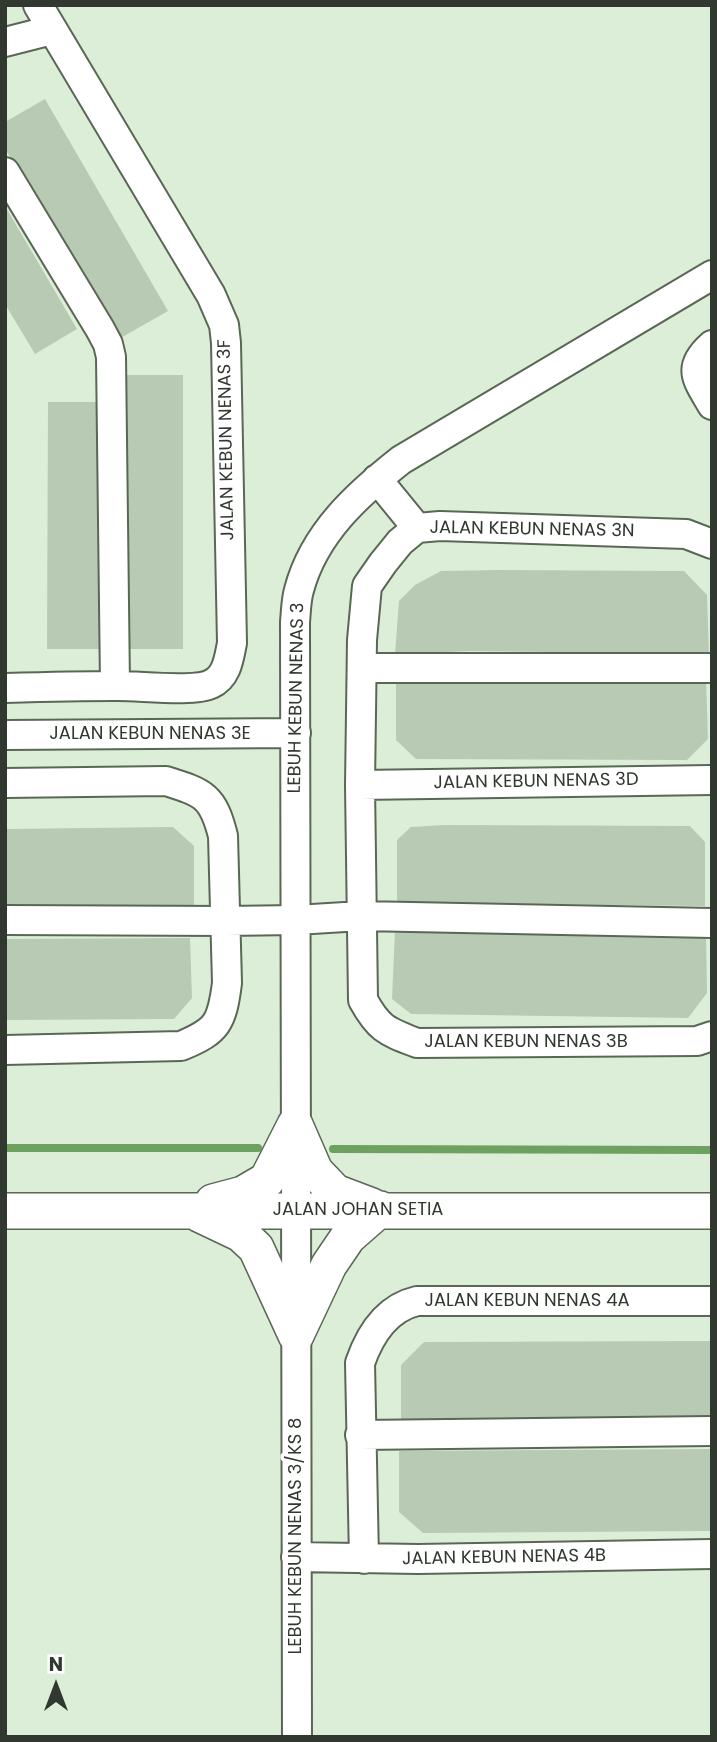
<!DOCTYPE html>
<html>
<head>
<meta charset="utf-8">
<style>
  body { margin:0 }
  #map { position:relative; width:717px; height:1742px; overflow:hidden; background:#ddeed8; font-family:Poppins,sans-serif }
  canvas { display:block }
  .frame { position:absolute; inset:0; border:7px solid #31382f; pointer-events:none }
  .north { position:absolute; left:21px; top:1651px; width:70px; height:70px; -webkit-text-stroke:5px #fff; paint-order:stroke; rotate:0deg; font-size:19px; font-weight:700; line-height:28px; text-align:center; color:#31382f }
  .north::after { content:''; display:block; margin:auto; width:24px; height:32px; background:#31382f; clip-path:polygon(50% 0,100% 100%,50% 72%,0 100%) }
</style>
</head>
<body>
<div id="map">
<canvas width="717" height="1742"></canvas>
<div class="frame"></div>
<div class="north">N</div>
</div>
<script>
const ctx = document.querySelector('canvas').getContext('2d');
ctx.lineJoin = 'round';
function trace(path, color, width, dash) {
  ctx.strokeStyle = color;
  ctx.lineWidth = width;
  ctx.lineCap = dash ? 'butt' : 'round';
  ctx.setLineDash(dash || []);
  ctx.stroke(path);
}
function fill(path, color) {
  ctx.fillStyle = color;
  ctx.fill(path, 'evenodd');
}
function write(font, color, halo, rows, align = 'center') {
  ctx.font = font + ' Poppins,sans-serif';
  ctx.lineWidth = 7;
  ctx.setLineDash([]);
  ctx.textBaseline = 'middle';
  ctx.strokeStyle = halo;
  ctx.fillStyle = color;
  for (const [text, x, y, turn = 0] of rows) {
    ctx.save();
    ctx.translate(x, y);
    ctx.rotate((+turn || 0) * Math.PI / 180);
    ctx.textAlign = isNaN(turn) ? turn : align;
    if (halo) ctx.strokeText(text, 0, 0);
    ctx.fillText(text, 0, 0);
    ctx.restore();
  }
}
trace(new Path2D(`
  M5,1148h253
  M333,1149l379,1`), '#6da160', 8);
fill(new Path2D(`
  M45,99l123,212 -51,29 -112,-192v-26z
  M5,206l72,123 -42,25 -30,-50z
  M125,375h58v274h-58z
  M48,402h52l-1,247h-52z
  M498,570l186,1 23,24 2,59 -238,-3 -76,3 4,-53 16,-16 26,-14z
  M706,678l2,61 -21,21 -271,-1 -20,-19v-60z
  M444,825l246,1 15,16v64l-308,-3v-63l14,-13z
  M173,827l21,19v65l-189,-1v-81z
  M395,930l311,4 1,59 -19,25 -277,-4 -19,-15z
  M190,938l2,60 -18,21 -169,1v-81z
  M712,1341v82l-311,2v-60l23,-23z
  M712,1449v82l-289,2 -24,-21v-61z`), '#b8c9b4');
const minor = new Path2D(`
  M5,42l47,-12
  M5,172l95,157 8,15 3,13 4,328
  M712,345c-26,23 -15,34 0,60
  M377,479l40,49
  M712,544l-26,-10 -246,-8 -23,2 -17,14 -17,21 -16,23 -5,54 -2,145 3,215c16,29 23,31 54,43l280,-2 15,-5
  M362,668h350
  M5,688c36,-1 72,-2 109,-2 22,-1 79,7 97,-2 16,-7 18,-26 21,-41l-6,-300 -2,-18 -13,-30 -173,-290
  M5,735l291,-2
  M5,783l161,-2c38,12 47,15 57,55l4,147c-5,39 -9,48 -46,63l-176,4
  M360,785l352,-5
  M5,920l221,1 70,-1 65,-4 351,7
  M360,1435l352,-4
  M296,1557l122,2 294,-5
  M364,1559l-4,-196c10,-29 27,-55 57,-62h295
  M297,1737l-2,-1115c1,-10 1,-22 4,-32 15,-57 59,-96 102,-130l311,-185`);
const major = new Path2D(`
  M295,1125l20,46 20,21 37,14
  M213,1202l30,-8 24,-14 28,-55
  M5,1211h707
  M199,1214l42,20 15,14 40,87
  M296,1335l33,-70 19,-28 32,-28`);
trace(minor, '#596855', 32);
trace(major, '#596855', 38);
trace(minor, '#fff', 28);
trace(major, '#fff', 35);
write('18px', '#31382f', '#fff', [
  ["JALAN KEBUN NENAS 3F",227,440,-91],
  ["JALAN KEBUN NENAS 3N",532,530,1],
  ["LEBUH KEBUN NENAS 3",297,698,-89],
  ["JALAN KEBUN NENAS 3E",150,734],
  ["JALAN KEBUN NENAS 3D",536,782,-1],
  ["JALAN KEBUN NENAS 3B",526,1042],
  ["JALAN JOHAN SETIA",358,1210],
  ["JALAN KEBUN NENAS 4A",527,1301],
  ["LEBUH KEBUN NENAS 3/KS 8",296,1536,-90],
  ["JALAN KEBUN NENAS 4B",504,1558,-1]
]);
</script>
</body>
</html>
